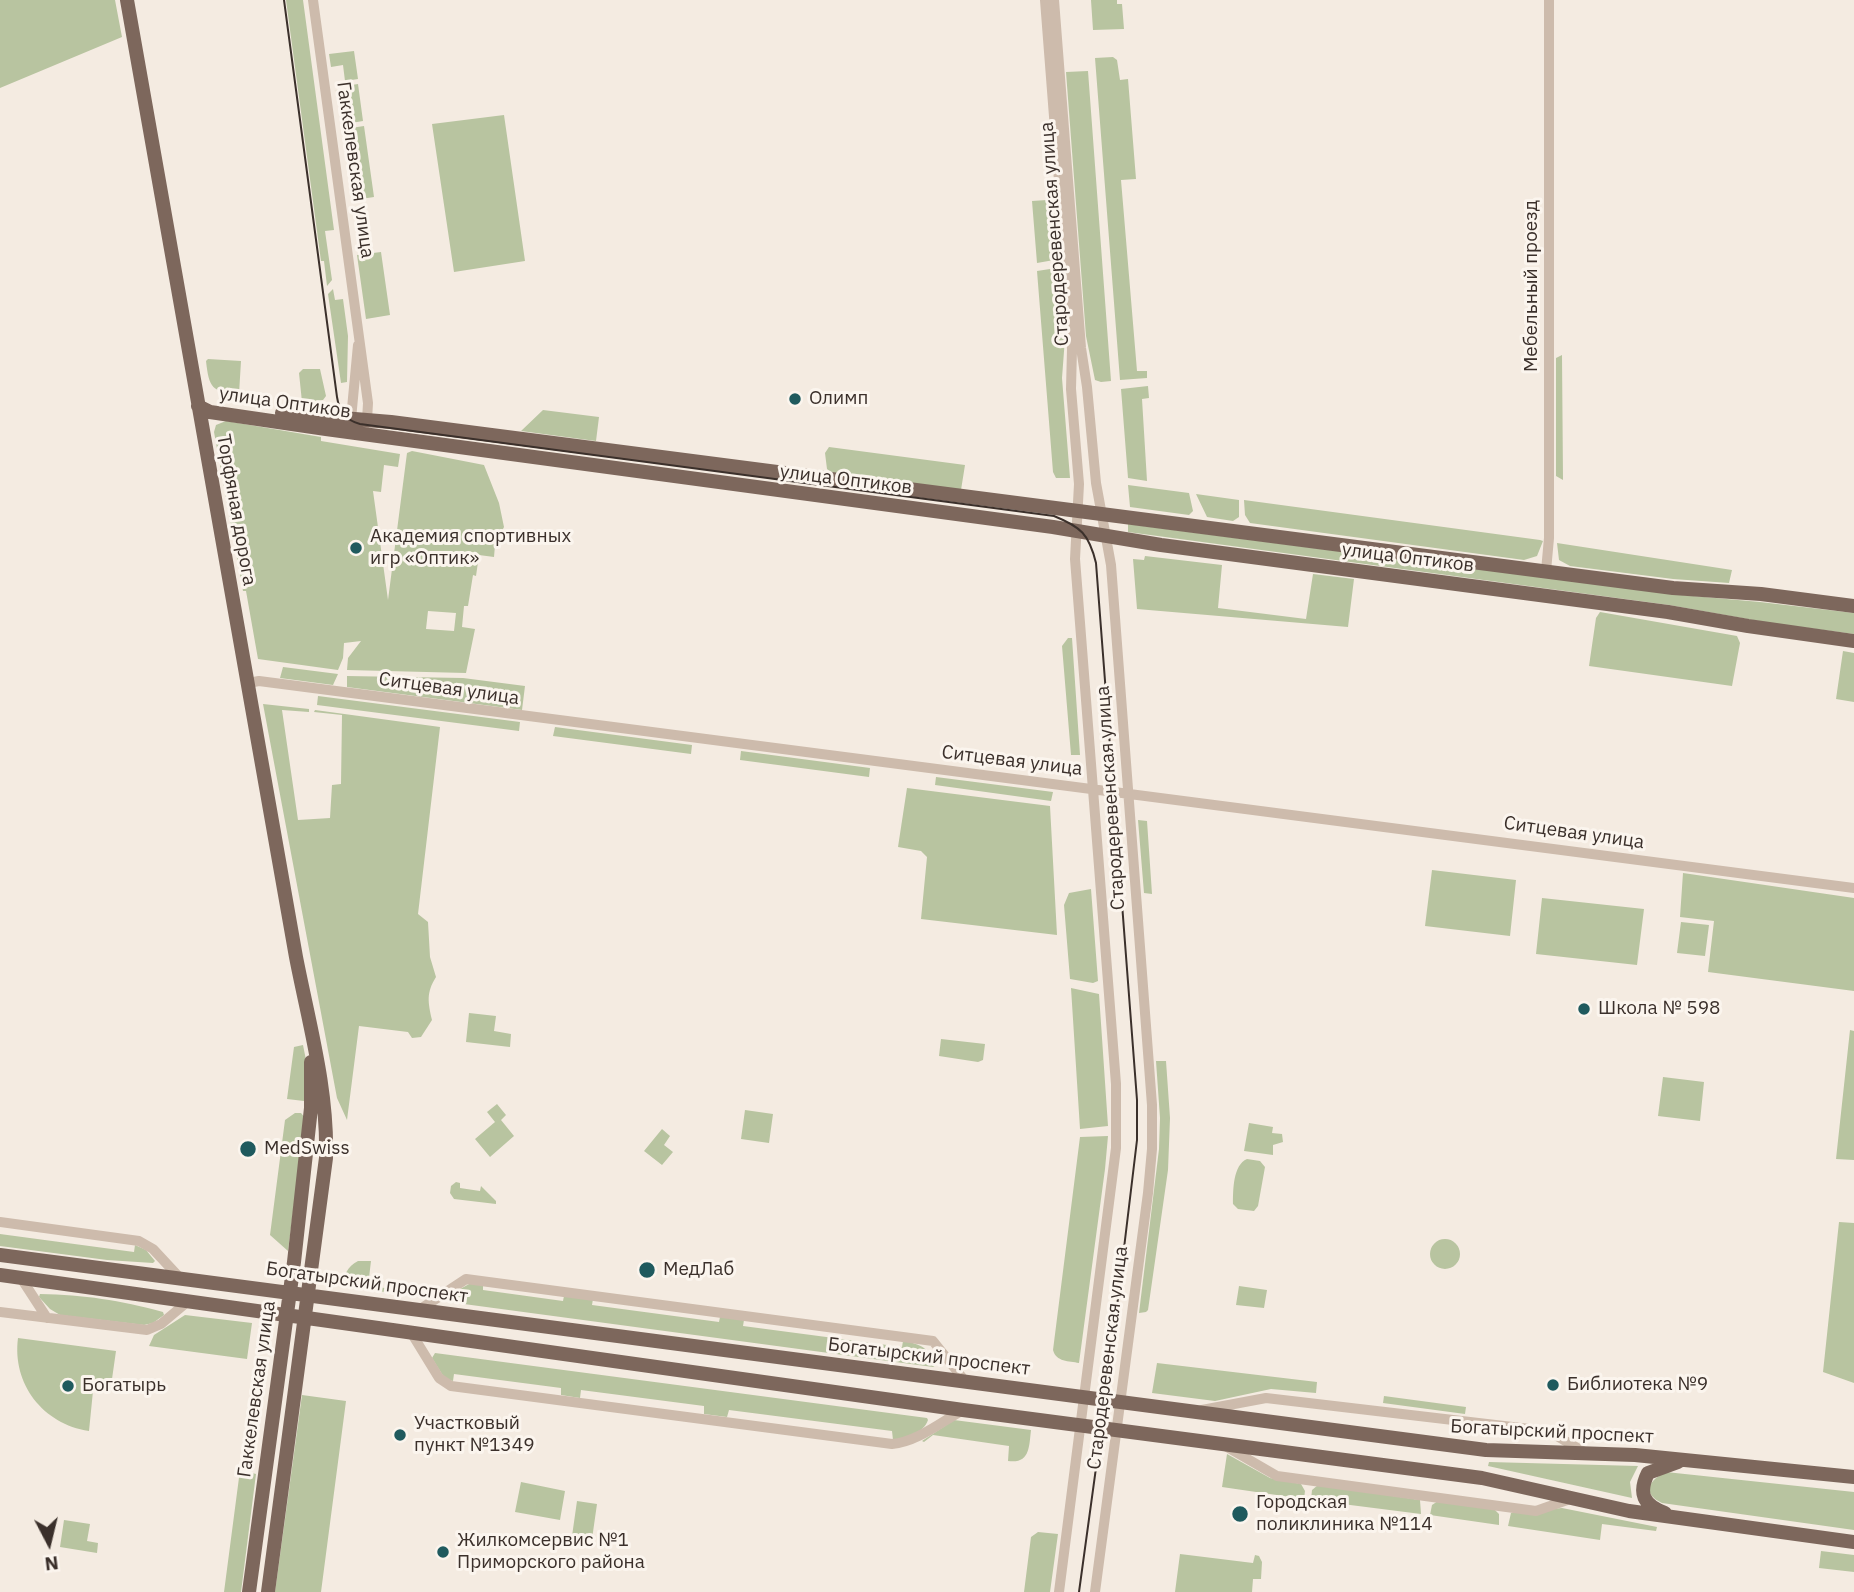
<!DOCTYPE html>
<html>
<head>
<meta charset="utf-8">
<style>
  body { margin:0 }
  #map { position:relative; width:1854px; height:1592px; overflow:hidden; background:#f4ebe1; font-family:"IBM Plex Sans",sans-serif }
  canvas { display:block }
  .north { position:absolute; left:14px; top:1508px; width:70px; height:70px; -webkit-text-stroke:5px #fbf5ee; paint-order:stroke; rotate:173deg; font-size:19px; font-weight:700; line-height:28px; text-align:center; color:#3b302b }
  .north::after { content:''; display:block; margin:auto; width:24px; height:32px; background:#3b302b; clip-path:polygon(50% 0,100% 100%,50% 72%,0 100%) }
</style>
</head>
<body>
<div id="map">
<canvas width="1854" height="1592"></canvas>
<div class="north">N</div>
</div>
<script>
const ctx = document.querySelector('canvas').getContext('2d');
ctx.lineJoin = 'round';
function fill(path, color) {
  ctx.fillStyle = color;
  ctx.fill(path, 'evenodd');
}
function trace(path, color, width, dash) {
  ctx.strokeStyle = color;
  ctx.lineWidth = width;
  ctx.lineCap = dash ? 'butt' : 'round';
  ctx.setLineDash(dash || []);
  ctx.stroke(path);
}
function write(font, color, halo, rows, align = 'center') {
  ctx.font = font + ' "IBM Plex Sans",sans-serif';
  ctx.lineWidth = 6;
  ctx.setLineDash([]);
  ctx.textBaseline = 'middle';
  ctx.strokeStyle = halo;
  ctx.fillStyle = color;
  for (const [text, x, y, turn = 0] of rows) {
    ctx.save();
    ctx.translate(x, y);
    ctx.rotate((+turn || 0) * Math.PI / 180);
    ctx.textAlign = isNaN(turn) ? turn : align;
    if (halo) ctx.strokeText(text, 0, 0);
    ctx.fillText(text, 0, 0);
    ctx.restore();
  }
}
fill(new Path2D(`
  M0,0h115l7,37 -122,51z
  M286,0h17l31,230 -9,1 7,49 -5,6 -3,-25h-3z
  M1091,0h26v4h5l2,25 -31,1z
  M354,51l4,28 -13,2 -2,-16 -12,2 -2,-13z
  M1113,57l4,3 3,20 8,-1 8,100 -15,1 16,191h10v7l-27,2 -25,-322z
  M1088,71l23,310 -10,1 -6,-2 -9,-44 -20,-264z
  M358,84l5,37 -12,2 -5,-32h-12l12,-1v-4z
  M504,115l21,146 -71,11 -22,-148z
  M364,126l10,71 -13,2 -10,-71z
  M1047,200l4,1 4,7 3,47 -4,5 -17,3 -5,-62z
  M381,252l9,63 -24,4 -9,-64z
  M1050,269l10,5 5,64 -3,40 8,100h-14l-3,-6 -16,-201z
  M333,289l2,11 8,-1 5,37 -1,46 -6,1 -13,-89z
  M1562,355l1,125 -7,-4v-118z
  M208,359l33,2 -2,33c-27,-2 -30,-6 -33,-33z
  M303,369h17l6,27 -3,4 -21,2 -3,-29z
  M1148,386l1,12 -7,1 5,82 -19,-3 -7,-89z
  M543,410l56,7 -3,24 -75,-10z
  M226,421l95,16v4l79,13 -2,13 -14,-2 -3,27 -8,-1 15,109 19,-147 5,-2 72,14 15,38 5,24 -9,18 -1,12 -15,-2 -3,21 -3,-1 -5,31h-4l-2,21 13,2 -9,44 -119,-3 1,-12 13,-17 -17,2 -1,15 -5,12 -80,-11 -12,-68h-3l-29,-159 2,-7zM428,611l28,2 -2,18 -28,-2z
  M829,447l136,18 -4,25 -129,-17 -5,-4 -2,-16z
  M1128,485l61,8 4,18 -4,4 -59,-8z
  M1196,494l43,6v17l-6,4 -26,-4z
  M1244,500l296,40 3,1 -6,15 -13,4 -274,-37 -5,-8z
  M1128,524l543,70 89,8 94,11v21l-84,-11 -101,-18 -541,-73z
  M1557,543l175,27 -3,13 -56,-4 -103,-13 -11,-6z
  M1145,556l77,9 -4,43 88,11 7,-45 41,5 -6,48 -211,-18 -4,-50 11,1z
  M1600,612l137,24 3,7 -8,43 -143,-20 7,-48z
  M1068,638h4l8,117h-9l-9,-109z
  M1843,651l11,2v49l-18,-3z
  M283,667l55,7 -5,11 -53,-7z
  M347,676l116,2 62,8 -3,24 -175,-23z
  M318,696l202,26 -1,9 -202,-26z
  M263,704l46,5v3l-27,-2 16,110 32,-2 2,-33 9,-1 1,-69 -28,-3 1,-2 125,17 -22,187 10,8 2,35 6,20c-10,16 -8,25 -4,43l-11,17 -9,1 -4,-6 -49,-6 -12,94 -10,-22z
  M555,727l137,18 -1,9 -138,-18z
  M741,751l129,17 -1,9 -129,-17z
  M936,777l117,15 -2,9 -116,-16z
  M907,788l143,18 7,129 -136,-16 6,-62 -6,-6 -23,-4z
  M1138,820l9,1 5,73 -8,-1z
  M1432,870l84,10 -6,56 -85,-10z
  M1683,873l171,25v93l-146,-19 6,-51 -34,-4z
  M1091,889l7,92 -5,2 -23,-4 -6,-74 5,-12z
  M1542,898l102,11 -7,56 -101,-11z
  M1681,922l28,3 -4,31 -28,-3z
  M1071,988l28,6 9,132 -28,3z
  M469,1013l27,3 -2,15 17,3 -1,13 -44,-5z
  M1850,1030l4,1v129l-18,-1z
  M941,1039l44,5 -2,16 -5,2 -39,-6z
  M303,1045l4,20 -3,36 -17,-2 7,-52z
  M1156,1061h10l4,57 -2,52 -20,140 -2,2 -7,1 20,-164 1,-31z
  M1663,1077l41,5 -4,39 -42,-5z
  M497,1104l9,11 -5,5 13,16 -24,21 -15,-18 20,-17 -8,-10z
  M745,1110l28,4 -4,29 -28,-4z
  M295,1113h6l4,5 -17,133 -18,-16 15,-115z
  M1249,1123l24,4 -1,6 10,1 1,8 -10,3v10l-29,-4z
  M662,1129l8,7 -6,9 9,7 -11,13 -18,-14z
  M1108,1136l-3,33 -26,194c-10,-2 -23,-1 -26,-13l27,-213z
  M1247,1159l13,2 5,6 -7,39 -4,5 -16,-2 -5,-5c0,-14 0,-39 14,-45z
  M456,1182l4,1v5l20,3 1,-5 15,15v3l-42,-5 -4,-6 1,-7z
  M1839,1222l15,1v160l-31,-11z
  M0,1234l134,18 1,-7 11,5 9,11 -2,2 -46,-3 -107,-14z
  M1430 1254a15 15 0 1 1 30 0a15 15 0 1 1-30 0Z
  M358,1261h13l-3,25 60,7 9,-6 4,2 -13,8 -85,-10c1,-13 4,-20 15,-26z
  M471,1283l12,1v6l80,11 1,-5 29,3 -1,6 127,17 1,-5 24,3 -1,6 159,21 1,-6c18,3 26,7 33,24l-3,2 -484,-65 2,-8z
  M1239,1286l28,4 -3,18 -28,-3z
  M40,1294c45,1 79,6 123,18l1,3 -11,8 -9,2 -84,-10 -10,-6 -11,-12z
  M185,1315l67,8 -5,36 -98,-13 5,-11z
  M18,1338l98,13 -6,42 -17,-2 -4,40c-46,-7 -77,-47 -71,-93z
  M435,1353l492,65 1,2c-4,13 -22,18 -35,20l-1,-9 -163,-21 -2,7 -23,-3v-8l-123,-16 -1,8 -19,-3v-7l-107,-14 -1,7 -8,-2 -13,-21z
  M1157,1363l160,19 -1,11 -45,-4 -56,12 -63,-8z
  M302,1395l44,6 -25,191h-46z
  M1384,1396l82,11 -1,7 -82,-11z
  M954,1420l77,10c-2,17 -1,34 -23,31l1,-15 -76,-11 -9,7 -2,-1z
  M1227,1454l43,24 31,6 4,7 -1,8 -82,-12z
  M1489,1462l149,4 -8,16 2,16 -144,-32z
  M240,1470l16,4 -15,118h-17z
  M1666,1472l188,20v38l-192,-27c-21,-10 -13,-23 4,-31z
  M521,1482l44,9 -5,29 -45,-8z
  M1318,1485l102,15 1,14 -110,-14 1,-10z
  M577,1501l20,3 -6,42 -20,-3z
  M1438,1501l56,8 5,5v11l-69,-10 2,-10z
  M1562,1508l95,19 -1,4 -54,-7 -2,16 -92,-14 3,-13z
  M64,1520l26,4 -3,17 11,2 -1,10 -37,-6z
  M1038,1532l20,2 -8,58h-26l7,-55z
  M1821,1551l33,4v17l-35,-4z
  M1180,1554l73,9 2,-8 4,1 3,6 -1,17h-8l-1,13h-77z`), '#b8c4a0');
trace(new Path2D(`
  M313,0l55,403 -1,17 -3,6
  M1045,0l27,349 -1,40 8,95 -4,75 41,525v64l-57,444
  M1054,0l27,348 6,39 9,96 15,82 41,540v44l-4,44 -53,399
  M353,423l-2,-4 7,-74
  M1546,571l3,-33v-538
  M248,683l11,-2 1595,207
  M0,1222l139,19 14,8 26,28
  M21,1278l26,40
  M419,1310l47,-31 467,62 32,40
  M0,1312l147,18 14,-6 25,-21
  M412,1334l27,44 12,8 441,58c25,-2 49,-22 71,-34
  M1202,1410l64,-12 272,32 12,2 36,21
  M1227,1447l50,29 259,35 34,-12`), '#cdbbac', 10);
trace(new Path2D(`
  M127,0l169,957c13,67 32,132 30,201l-58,434
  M198,406l12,6 116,17 727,98 108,18 507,67 80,14 106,15
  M282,413l109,9 1282,166 88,6 93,12
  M0,1255l1486,195 149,5 219,22
  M0,1275l963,135 519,68 147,33 225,31
  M1665,1513c-22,-8 -27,-20 -17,-40l30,-11
  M249,1592l45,-330 17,-154v-46`), '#7d675c', 14);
trace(new Path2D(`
  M284,0l53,397c2,14 10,24 23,27l694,92c27,11 35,18 42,47l41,537v40l-28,233 -30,219`), '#3b302b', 2);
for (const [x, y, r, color] of [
  [795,399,7,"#1f5a5e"],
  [356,548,7,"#1f5a5e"],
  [1584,1009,7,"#1f5a5e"],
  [248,1149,9,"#1f5a5e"],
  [647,1270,9,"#1f5a5e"],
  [1553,1385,7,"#1f5a5e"],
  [68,1386,7,"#1f5a5e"],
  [400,1435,7,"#1f5a5e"],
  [1240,1514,9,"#1f5a5e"],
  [443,1552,7,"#1f5a5e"]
]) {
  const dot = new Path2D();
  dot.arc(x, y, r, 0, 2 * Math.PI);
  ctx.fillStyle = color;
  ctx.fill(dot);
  trace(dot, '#fbf5ee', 2.5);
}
write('19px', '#3b302b', '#fbf5ee', [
  ["Гаккелевская улица",355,170,82],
  ["Стародеревенская улица",1055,234,-94],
  ["Мебельный проезд",1532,286,-90],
  ["улица Оптиков",285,403,8],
  ["улица Оптиков",846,480,7],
  ["Торфяная дорога",236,510,80],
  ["улица Оптиков",1408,558,7],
  ["Ситцевая улица",449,689,8],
  ["Ситцевая улица",1012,761,7],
  ["Стародеревенская улица",1111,798,-94],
  ["Ситцевая улица",1574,833,8],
  ["Богатырский проспект",367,1283,8],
  ["Богатырский проспект",929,1357,7],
  ["Стародеревенская улица",1108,1358,-83],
  ["Гаккелевская улица",257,1389,-82],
  ["Богатырский проспект",1552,1432,3]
]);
write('19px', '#3b302b', '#fbf5ee', [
  ["Олимп",809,399],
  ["Академия спортивных",370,537],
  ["игр «Оптик»",370,559],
  ["Школа № 598",1598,1009],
  ["MedSwiss",264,1149],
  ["МедЛаб",663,1270],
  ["Библиотека №9",1567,1385],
  ["Богатырь",82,1386],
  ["Участковый",414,1424],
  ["пункт №1349",414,1446],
  ["Городская",1256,1503],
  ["поликлиника №114",1256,1525],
  ["Жилкомсервис №1",457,1541],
  ["Приморского района",457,1563]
], 'left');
</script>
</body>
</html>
